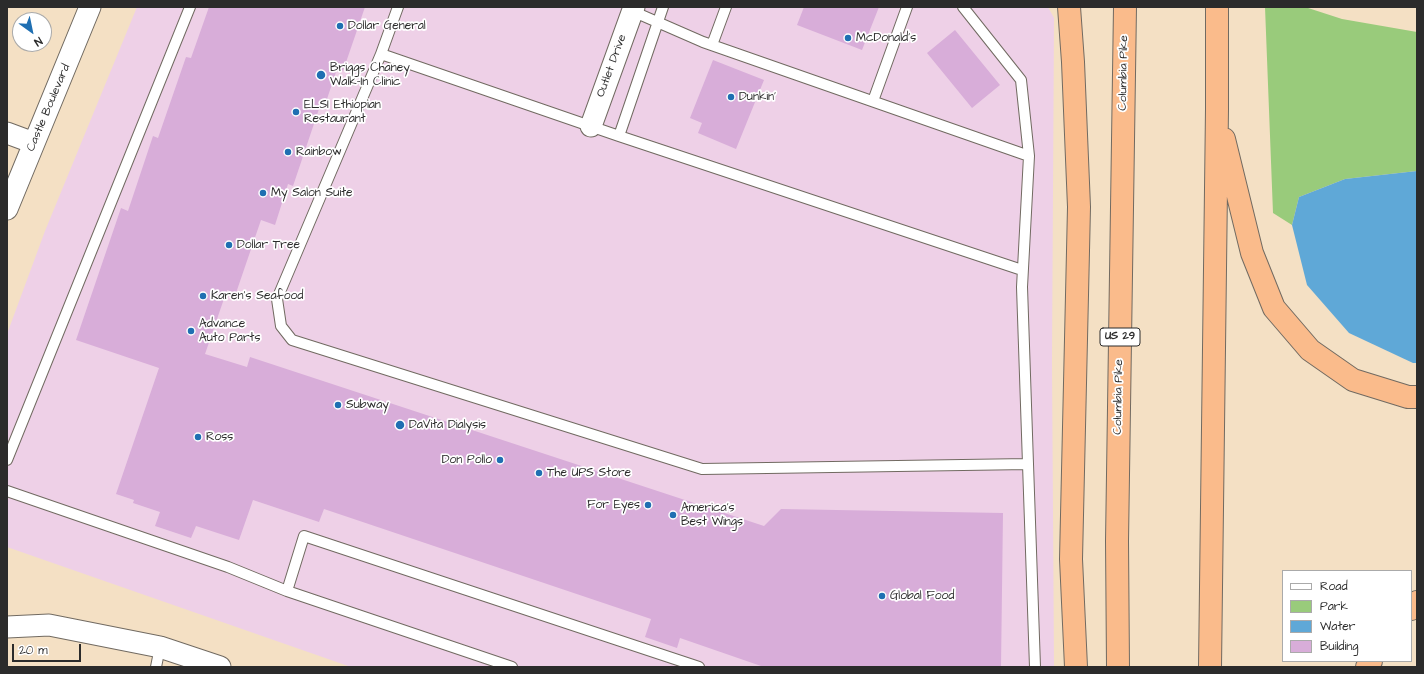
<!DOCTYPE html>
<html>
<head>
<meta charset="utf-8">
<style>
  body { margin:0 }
  #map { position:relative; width:1424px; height:674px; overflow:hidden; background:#f4e0c4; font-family:"Architects Daughter",sans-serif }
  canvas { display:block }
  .frame { position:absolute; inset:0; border:8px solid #2b2b2b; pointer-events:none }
  .legend { position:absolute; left:1282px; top:570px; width:130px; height:92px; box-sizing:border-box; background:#fff; border:1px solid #aaa; margin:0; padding:5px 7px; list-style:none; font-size:12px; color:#2b2b2b }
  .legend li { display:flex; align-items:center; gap:8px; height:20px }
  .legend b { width:20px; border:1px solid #aaa }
  .north { position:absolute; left:12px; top:12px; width:40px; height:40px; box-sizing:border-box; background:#fff; border:1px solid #aaa; border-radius:50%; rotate:147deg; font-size:11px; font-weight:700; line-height:16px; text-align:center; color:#2b2b2b }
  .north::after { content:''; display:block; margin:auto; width:14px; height:18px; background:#1f6fb2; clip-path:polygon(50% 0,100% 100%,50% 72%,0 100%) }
  .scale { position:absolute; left:12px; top:644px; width:69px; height:18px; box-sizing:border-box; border:2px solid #2b2b2b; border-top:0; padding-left:5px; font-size:12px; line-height:14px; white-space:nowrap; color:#2b2b2b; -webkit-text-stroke:3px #fff; paint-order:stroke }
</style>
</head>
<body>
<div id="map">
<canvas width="1424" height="674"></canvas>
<div class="frame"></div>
<ul class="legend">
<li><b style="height:5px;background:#fff"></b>Road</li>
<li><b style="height:11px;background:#99cb7b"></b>Park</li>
<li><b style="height:11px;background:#5fa8d7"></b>Water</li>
<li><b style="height:11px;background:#d8add9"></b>Building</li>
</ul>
<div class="north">N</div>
<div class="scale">20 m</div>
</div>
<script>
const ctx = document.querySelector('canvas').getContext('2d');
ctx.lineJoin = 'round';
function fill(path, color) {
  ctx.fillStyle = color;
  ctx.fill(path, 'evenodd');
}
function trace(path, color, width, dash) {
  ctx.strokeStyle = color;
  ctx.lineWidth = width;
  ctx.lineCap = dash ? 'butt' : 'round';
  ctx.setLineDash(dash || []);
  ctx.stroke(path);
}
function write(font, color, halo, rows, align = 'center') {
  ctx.font = font + ' "Architects Daughter",sans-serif';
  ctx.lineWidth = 3.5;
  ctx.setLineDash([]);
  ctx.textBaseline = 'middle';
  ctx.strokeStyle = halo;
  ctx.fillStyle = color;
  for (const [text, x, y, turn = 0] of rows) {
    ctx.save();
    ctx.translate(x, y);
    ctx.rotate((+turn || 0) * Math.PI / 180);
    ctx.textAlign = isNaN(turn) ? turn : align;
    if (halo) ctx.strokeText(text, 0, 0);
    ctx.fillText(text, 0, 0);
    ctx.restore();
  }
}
fill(new Path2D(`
  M137,7h911l6,11 -2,344 2,305h-703l-344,-120v-213l38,-103z`), '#eed0e7');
fill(new Path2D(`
  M1265,7h40l37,12 75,13v139l-72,8 -46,18 -7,28 -19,-12z`), '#99cb7b');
fill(new Path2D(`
  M1417,171v192h-4l-64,-30 -42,-48 -15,-60 7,-28 46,-18z`), '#5fa8d7');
fill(new Path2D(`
  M209,7h156l-22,64 -6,-2 -13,39 -4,-2 -27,80 -5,-2 -13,41 -14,-5 -25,73 -9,-3 -22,64 42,13 3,-10 514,169 17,-17 222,4 -2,154h-240v-1l-81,-28 -3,10 -32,-11 6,-18 -327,-110 -5,13 -66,-22 -14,40 -43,-14 -5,12 -36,-12 5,-14 -27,-9 1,-3 -18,-6 43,-126 -83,-28 45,-132 7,3 25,-75 5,2 28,-81 5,1z
  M804,7h75l-17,43 -65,-25z
  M955,30l45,55 -28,23 -45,-55z
  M713,60l51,20 -28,69 -38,-16 4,-10 -12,-5z`), '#d8add9');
const lane = new Path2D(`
  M398,7l-17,47 238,82 403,134
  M963,7l58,73 8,76
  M712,45l14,-38
  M381,54l-104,245 4,27 11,14 410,129 326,-5 -6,-177 7,-131 -326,-114 -71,-31
  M873,101l34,-94
  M619,136l44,-129
  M7,460l183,-453
  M1028,464l7,203
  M7,491l221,76 59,24 225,76
  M287,591l17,-55 395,131
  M156,667l4,-20`);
const street = new Path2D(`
  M591,126l43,-119
  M7,133l27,10
  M7,209l83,-202
  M7,627l42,-2 111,22 60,20`);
const highway = new Path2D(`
  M1069,7l4,55 6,145 -8,352 5,108
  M1224,139l28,114 22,55 36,42 43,30 55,17h9
  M1411,609l6,-7
  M1118,667l-1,-126 8,-534
  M1210,667l7,-558v-102
  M1367,667l4,-6`);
trace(lane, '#716a61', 12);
trace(street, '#716a61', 23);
trace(highway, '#716a61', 24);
trace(lane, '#fff', 10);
trace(street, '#fff', 21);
trace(highway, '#fabb8b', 22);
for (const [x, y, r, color] of [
  [340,26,4,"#1f6fb2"],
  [848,38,4,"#1f6fb2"],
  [321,75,5,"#1f6fb2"],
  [731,97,4,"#1f6fb2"],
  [296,112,4,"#1f6fb2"],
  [288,152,4,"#1f6fb2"],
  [263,193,4,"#1f6fb2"],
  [229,245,4,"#1f6fb2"],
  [203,296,4,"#1f6fb2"],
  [191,331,4,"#1f6fb2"],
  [338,405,4,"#1f6fb2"],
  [400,425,5,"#1f6fb2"],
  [198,437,4,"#1f6fb2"],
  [500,460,4,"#1f6fb2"],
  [539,473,4,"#1f6fb2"],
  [648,505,4,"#1f6fb2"],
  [673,515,4,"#1f6fb2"],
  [882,596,4,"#1f6fb2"]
]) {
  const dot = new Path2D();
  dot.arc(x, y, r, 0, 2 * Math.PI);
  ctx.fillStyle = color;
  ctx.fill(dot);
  trace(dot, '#fff', 1.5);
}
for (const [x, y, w] of [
  [1120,337,40]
]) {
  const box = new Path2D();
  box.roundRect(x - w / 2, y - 9, w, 18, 3);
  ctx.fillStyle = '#fff';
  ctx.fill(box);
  trace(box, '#2b2b2b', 1);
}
write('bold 11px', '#2b2b2b', null, [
  ["US 29",1120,337]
]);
write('12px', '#2b2b2b', '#fff', [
  ["Dollar General",348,26],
  ["McDonald's",856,38],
  ["Briggs Chaney",330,68],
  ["Walk-In Clinic",330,82],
  ["Dunkin'",739,97],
  ["ELSI Ethiopian",304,105],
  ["Restaurant",304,119],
  ["Rainbow",296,152],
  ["My Salon Suite",271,193],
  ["Dollar Tree",237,245],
  ["Karen's Seafood",211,296],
  ["Advance",199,324],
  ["Auto Parts",199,338],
  ["Subway",346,405],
  ["DaVita Dialysis",409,425],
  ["Ross",206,437],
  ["Don Pollo",492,460,"right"],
  ["The UPS Store",547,473],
  ["For Eyes",640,505,"right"],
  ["America's",681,508],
  ["Best Wings",681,522],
  ["Global Food",890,596]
], 'left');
write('12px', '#2b2b2b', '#fff', [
  ["Outlet Drive",612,66,-70],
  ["Columbia Pike",1124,73,-89],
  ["Castle Boulevard",49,108,-67],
  ["Columbia Pike",1119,397,-89]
]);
</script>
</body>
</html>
